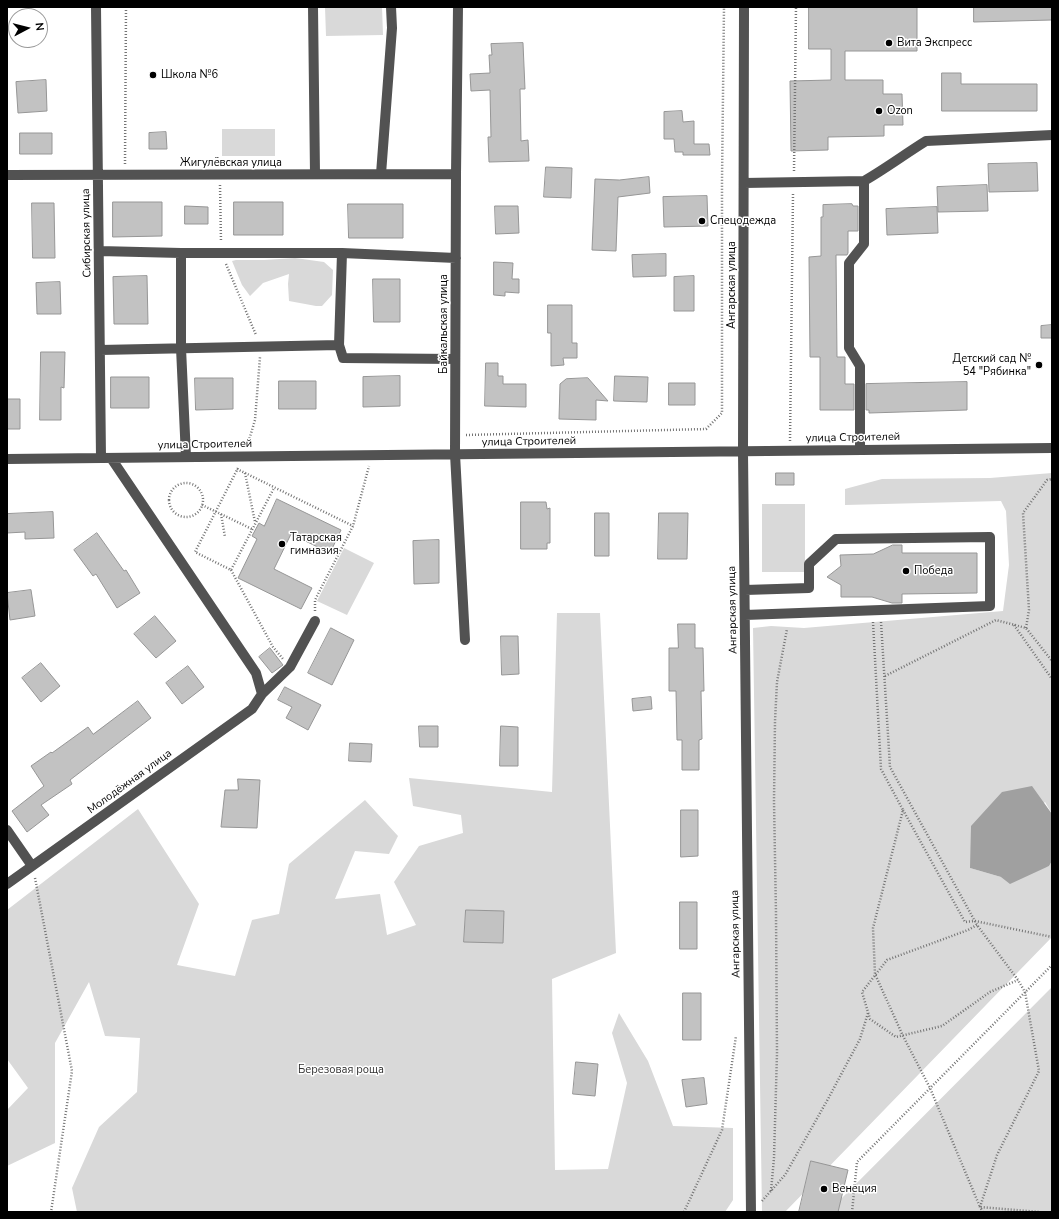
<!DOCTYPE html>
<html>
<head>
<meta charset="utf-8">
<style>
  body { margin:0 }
  #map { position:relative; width:1059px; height:1219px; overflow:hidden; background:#fff; font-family:"Nunito Sans",sans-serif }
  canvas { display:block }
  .frame { position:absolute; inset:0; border:8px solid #000; pointer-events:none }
  .north { position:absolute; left:8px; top:8px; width:40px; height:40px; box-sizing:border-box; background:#fff; border:1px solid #999; border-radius:50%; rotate:83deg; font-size:11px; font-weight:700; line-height:16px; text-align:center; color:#000 }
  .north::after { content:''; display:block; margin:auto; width:14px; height:18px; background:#000; clip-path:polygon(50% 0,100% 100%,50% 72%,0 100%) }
</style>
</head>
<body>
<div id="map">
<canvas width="1059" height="1219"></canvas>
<div class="frame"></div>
<div class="north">N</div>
</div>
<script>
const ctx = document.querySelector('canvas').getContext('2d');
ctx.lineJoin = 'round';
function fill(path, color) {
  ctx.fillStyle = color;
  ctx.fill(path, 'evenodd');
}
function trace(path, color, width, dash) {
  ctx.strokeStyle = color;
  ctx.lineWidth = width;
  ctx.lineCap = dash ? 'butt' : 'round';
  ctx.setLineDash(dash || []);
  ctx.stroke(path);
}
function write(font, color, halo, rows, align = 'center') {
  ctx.font = font + ' "Nunito Sans",sans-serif';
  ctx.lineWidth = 3;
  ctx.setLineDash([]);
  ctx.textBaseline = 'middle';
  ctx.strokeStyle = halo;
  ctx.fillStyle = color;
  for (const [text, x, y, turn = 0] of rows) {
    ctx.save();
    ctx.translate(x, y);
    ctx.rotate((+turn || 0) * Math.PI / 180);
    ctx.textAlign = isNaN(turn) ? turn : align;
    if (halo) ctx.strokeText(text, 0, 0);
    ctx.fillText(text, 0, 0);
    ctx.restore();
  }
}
fill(new Path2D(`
  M325,7h57l1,28 -57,1z
  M222,129h53v27h-53z
  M295,258l29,4 9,8 -1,25 -10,11h-6l-27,-5 -1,-17 1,-10 -26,9 -13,13 -8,-11 -10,-24 4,-1h28z
  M1052,473v341l-7,-12 -75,66 31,9 48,-11 3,-5v76l-267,275h-23l-9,-584 18,-2 33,2 199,-17 6,-46 -3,-54 -5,-10 -156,4v-16l37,-10 108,-1z
  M762,504h43v68h-43z
  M344,548l30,15 -27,52 -30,-14z
  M557,613h43l16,340 -64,26 3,191 53,-1 19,-86 -15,-50 7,-20 29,48 25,65 60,2v72l-8,12h-648l-5,-24 27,-61 38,-35 3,-54 -35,-2 -16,-54 -34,61v100l-48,23v-56l21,-22 -21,-29v-149l131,-101 61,95 -22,61 58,11 17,-56 27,-6 10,-50 76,-64 33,36 -9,18 -34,-3 -20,48 45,-5 7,41 29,-10 -22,-43 25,-36 44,-13 -2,-18 -48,-9 -4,-28 143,14z
  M1052,987v225h-224z`), '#d9d9d9');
fill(new Path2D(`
  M1032,786l20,28v47l-3,5 -39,18 -9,-7 -31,-9 1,-42 31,-34z`), '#a0a0a0');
const building = new Path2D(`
  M809,7h108v44h-72v29h38v14h19l1,31h-19v11l-56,1v13l-37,1 -1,-70 41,-1v-31h-22z
  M974,7h78v13l-78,2z
  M523,43l2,46h-5l1,52 7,-1 1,21 -40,1 -1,-25h3l-1,-47 -19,1 -1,-17 20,-1 -1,-18h3l-1,-11z
  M942,73h19v11h76v27h-95z
  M46,80l1,31 -29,2 -2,-31z
  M682,111l1,11 11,-1v23h15l1,11h-27v-3h-8l-1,-13h-10v-27z
  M166,132l1,17h-18v-16z
  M20,133h32v21h-32z
  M1037,163l1,28 -49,1 -1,-28z
  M546,167l26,1 -1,30 -27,-1z
  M649,177l1,16 -32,4 -2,54 -24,-1 3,-71 24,1z
  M987,185l1,26 -50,1 -1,-25z
  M707,196l1,30 -44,1 -1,-30z
  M113,202h49v34l-49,1z
  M234,202h49v33h-49z
  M32,203h22l1,55h-22z
  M348,204h55v34h-54z
  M852,204l1,2h5v25h-10v22l-1,2h-11l1,102h8v27h9v26h-34v-53h-10l-1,-100 12,-1v-39h2v-12z
  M185,206l23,1v17h-23z
  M495,206h23l1,27 -23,1z
  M937,207l1,26 -51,2 -1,-26z
  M666,254v22l-33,1 -1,-22z
  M494,262l19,1 -1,16h7v14l-14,-1v4l-11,-1z
  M147,276l1,48h-34l-1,-47z
  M694,276v35h-20v-34z
  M373,279h27v43h-26z
  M60,282l1,32h-24l-1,-31z
  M548,305h24v38h5v15h-14l1,7 -13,1v-33h-3z
  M1052,325v13h-11v-12z
  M41,352h24l-1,36 -3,-1v33h-21z
  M486,363h12v13h5v8h23v23l-41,-1z
  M400,376v30l-37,1v-30z
  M615,376l33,1 -1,25 -33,-1z
  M111,377h38v31h-38z
  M195,378h38v31l-37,1z
  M588,378l20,23 -12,-1v20l-37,-1 1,-35 6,-5z
  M279,381h37v28h-37z
  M967,382v28l-98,3v-3h-3v-26z
  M669,383h26v22h-26z
  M7,399h13v30h-13z
  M776,473h18v12h-18z
  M277,499l64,31 -11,23 -39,-19 -17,35 38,19 -11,21 -63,-31 19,-39 -5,-3 7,-13 5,3z
  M521,502h25l1,7 3,-1v35h-3v6h-26z
  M53,512l1,26 -29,1v-7l-18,1v-19z
  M595,513h14v43h-14z
  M659,513h29l-1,46h-29z
  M97,533l27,38 2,-1 14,23 -23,15 -21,-34 -3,2 -19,-26z
  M439,540v43l-25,1 -1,-43z
  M893,545h9v8h75v40l-75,1v9h-10l-20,-6h-31v-12l-14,-8 14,-11 -1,-11 33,-1z
  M31,590l4,26 -25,4 -3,-27z
  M155,616l21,25 -20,17 -22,-24z
  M678,624h17v24h8l1,43h-3l1,48 -3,1v30h-17v-30h-5l-1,-49h-7v-43h9z
  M331,628l23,12 -22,45 -24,-12z
  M501,636h17l1,38 -17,1z
  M270,648l13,17 -11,8 -13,-16z
  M41,663l19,23 -19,16 -19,-24z
  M188,666l16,21 -22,17 -16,-21z
  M285,687l36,18 -13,25 -22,-12 6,-11 -14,-7z
  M651,697l1,12 -19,2 -1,-12z
  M138,701l13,17 -81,62 2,4 -31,21 8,10 -22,17 -15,-21 32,-25 -13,-20 20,-14 1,1 36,-26 5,7z
  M419,726h19v21h-18z
  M501,726l17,1v39h-18z
  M350,743l22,1 -1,18 -22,-1z
  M238,779l22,1 -3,48 -36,-1 4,-37h13z
  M681,810h17v46l-17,1z
  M680,902h17v47h-17z
  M466,910l38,1 -1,32 -39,-1z
  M683,993h18v47h-18z
  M576,1062l22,2 -3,32 -22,-2z
  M704,1078l3,26 -21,3 -4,-27z
  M811,1161l37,9 -10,42h-39z`);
fill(building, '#c2c2c2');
trace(building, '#969696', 1);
trace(new Path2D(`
  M125,164l1,-157
  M794,171l2,-164
  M220,185l1,57
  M226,264l30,71
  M466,435l240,-6 16,-16v-232l2,-174
  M790,441l3,-247
  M247,447l8,-27 5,-63
  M238,468l-43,84 36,18 43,-82
  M237,469l116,57
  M245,473l10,49
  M169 500a17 17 0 1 1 34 0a17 17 0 1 1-34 0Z
  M202,505l50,24
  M221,514l4,23
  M231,570l42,77 10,12
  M315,611v-11l38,-74 16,-60
  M873,622l8,147 22,41 -30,118 2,46 28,62 27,52 50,119 60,5
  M881,622l9,145 87,158 41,55 7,12 14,79 -42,84 -17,52 3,5
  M1014,625l38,54
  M1026,628l3,-18 -6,-97 24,-33 5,-1
  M885,676l111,-56 30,8 26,33
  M903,810l62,112 10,-1 77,16
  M35,878l37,193 -21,141
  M977,925l-9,5 -81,30 -25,32 8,27 26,18 46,-11 48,-34 28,-12
  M771,1191l3,-33 3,-105 -1,-139 -2,-113 1,-80 2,-39 10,-53
  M762,1201l23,-26 43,-76 32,-60 8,-26
  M684,1212l38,-82 14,-94
  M852,1212l5,-50 195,-197`), '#747474', 2.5, [1, 2]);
trace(new Path2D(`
  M96,7l5,451
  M313,7l2,167
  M458,7l-2,167 -1,280 10,186
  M744,7l-1,445 8,760
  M381,174l11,-146 -1,-21
  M7,175l449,-1
  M864,181c21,-12 41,-27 62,-40l126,-6
  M744,183l120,-2v63l-15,19v85l11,18v84
  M99,251l82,2h161l114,5
  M181,253v95l5,109
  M339,345l4,13 112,1
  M100,350l239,-5 3,-92
  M111,458l145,215 6,21
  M7,459l1045,-11
  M745,590l64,-2v-24l27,-25 154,-2v69l-245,9
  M7,830l25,36
  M7,884l245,-175 10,-15 28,-27 25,-46`), '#525252', 10);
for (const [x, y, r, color] of [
  [889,43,4,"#000"],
  [153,75,4,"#000"],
  [879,111,4,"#000"],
  [702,221,4,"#000"],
  [1039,365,4,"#000"],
  [282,544,4,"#000"],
  [906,571,4,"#000"],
  [824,1189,4,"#000"]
]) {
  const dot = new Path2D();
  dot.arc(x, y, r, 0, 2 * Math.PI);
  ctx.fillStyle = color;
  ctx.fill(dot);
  trace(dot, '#fff', 1.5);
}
write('11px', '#000', '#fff', [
  ["Вита Экспресс",897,43],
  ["Школа №6",161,75],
  ["Ozon",887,111],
  ["Спецодежда",710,221],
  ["Детский сад №",1031,359,"right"],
  ["54 \"Рябинка\"",1031,372,"right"],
  ["Татарская",290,538],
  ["гимназия",290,551],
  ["Победа",914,571],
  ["Венеция",832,1189]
], 'left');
write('11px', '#000', '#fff', [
  ["Жигулёвская улица",231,163],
  ["Сибирская улица",87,233,-91],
  ["Ангарская улица",732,285,-90],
  ["Байкальская улица",444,324,-90],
  ["улица Строителей",853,438,-1],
  ["улица Строителей",529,442,-1],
  ["улица Строителей",205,445,-1],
  ["Ангарская улица",733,610,-91],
  ["Молодёжная улица",130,782,-36],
  ["Ангарская улица",736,934,-91]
]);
write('11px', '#303030', '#fff', [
  ["Березовая роща",341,1070]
]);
</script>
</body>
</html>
